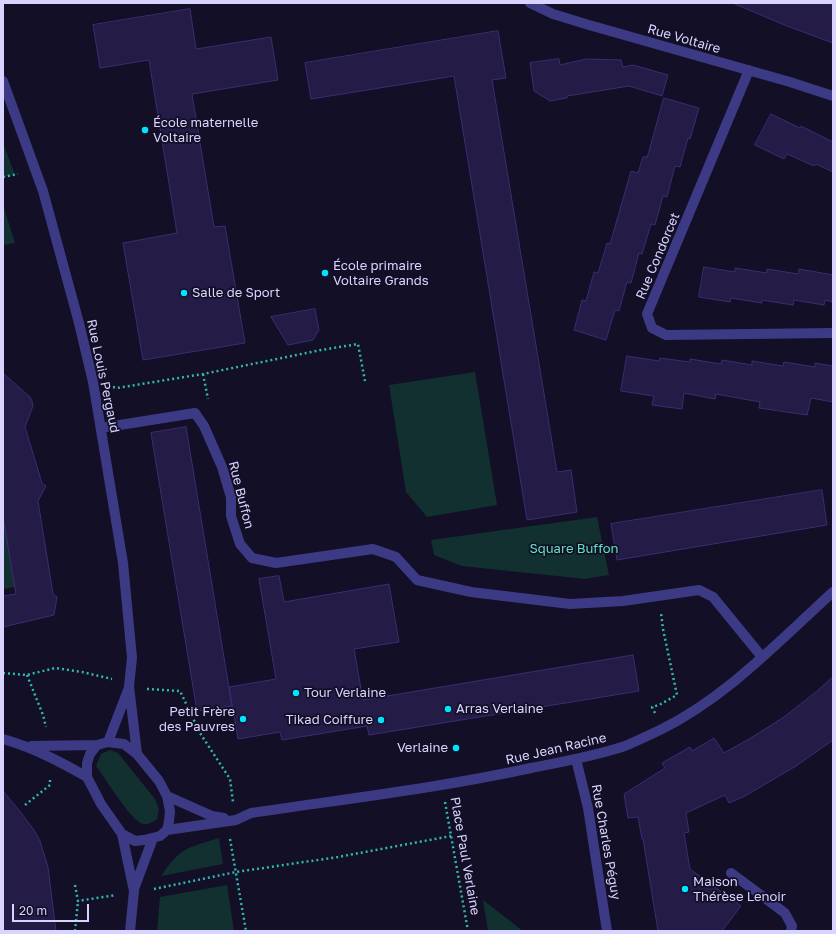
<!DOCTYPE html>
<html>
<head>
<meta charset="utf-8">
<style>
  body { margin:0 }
  #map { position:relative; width:836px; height:934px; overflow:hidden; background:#130f26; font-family:"Golos Text",sans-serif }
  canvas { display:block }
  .frame { position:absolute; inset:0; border:4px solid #d9d4ff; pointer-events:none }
  .scale { position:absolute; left:12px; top:904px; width:77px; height:18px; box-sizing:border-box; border:2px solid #d9d4ff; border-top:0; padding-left:5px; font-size:12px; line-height:14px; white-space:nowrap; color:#d9d4ff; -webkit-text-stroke:3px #130f26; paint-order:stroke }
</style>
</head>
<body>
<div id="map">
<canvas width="836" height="934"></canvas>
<div class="frame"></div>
<div class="scale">20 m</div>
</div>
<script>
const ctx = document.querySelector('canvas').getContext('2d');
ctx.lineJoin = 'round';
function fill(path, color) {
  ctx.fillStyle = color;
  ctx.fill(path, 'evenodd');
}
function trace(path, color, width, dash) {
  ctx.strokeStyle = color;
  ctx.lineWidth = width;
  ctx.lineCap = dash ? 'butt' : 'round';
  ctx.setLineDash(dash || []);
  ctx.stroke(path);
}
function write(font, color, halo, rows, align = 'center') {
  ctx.font = font + ' "Golos Text",sans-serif';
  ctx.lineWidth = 3.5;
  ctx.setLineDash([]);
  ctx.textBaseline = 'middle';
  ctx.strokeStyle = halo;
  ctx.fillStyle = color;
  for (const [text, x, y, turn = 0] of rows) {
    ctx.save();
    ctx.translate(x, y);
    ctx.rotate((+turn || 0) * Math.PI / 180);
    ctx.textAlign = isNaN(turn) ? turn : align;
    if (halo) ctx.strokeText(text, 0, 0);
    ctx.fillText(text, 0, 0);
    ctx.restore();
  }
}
fill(new Path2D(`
  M3,143l12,32 -12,2z
  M3,205l12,38 -12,2z
  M475,372l22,133 -70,12 -21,-25 -17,-107z
  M3,517l12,70 -12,2z
  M597,517l12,58 -24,4 -123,-13 -28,-11 -3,-15z
  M110,750l8,3 37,46 4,10 -2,10c-5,3 -8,6 -14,5 -12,-3 -38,-46 -47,-58l5,-12z
  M219,838l4,26 -62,12c20,-29 26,-28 58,-38z
  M227,885l7,46h-77l3,-34z
  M483,900l40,31h-35z`), '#12302f');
const building = new Path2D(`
  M733,3h100v40l-46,-17z
  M190,9l6,40 75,-12 7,43 -86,14 22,133 11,-1 20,117 -102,17 -20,-117 54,-10 -28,-173 -49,8 -7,-43z
  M498,31l8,47 -14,2 65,392 14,-2 6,42 -50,8 -73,-444 -143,23 -6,-36z
  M559,59l1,6 26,-6 35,1 2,7 10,-2 35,10 -6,21 -33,-10 -62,10v2l-17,3 -16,-10 -4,-28z
  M664,98l35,10 -9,31 -2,-1 -8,29 -5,-1 -8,31 -4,-1 -8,29 -4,-1 -9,30 -3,-1 -8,30 -4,-1 -8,29 -4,-1 -9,30 -32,-10 8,-30 4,1 8,-29 4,1 9,-30 3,1 21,-73 7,2 5,-16h4z
  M771,114l29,14 1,-2 32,16v30l-17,-8 -2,2 -27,-12 -3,5 -29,-14z
  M704,267l31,5v-4l32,5v-4l31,5 1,-5 34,6v27l-8,-2 -1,5 -30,-5 -1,5 -31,-5v3l-31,-5 -1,4 -31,-5z
  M315,309l4,21 -6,10 -25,5 -17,-28z
  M627,356l32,5 1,-3 30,4v-3l31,5 1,-4 30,5v-4l31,5 1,-4 31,5v-4l18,3v36l-22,-4 -4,17 -48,-7 1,-6 -44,-8 -1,5 -31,-6 -2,16 -30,-4 2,-9 -33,-5z
  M3,373l27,24 2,4 1,5 -8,21 17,56 4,3 -8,15 15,93 4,3 -3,18 -51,12v-31l13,-2 -13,-77z
  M186,427l46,279 -35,5 -46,-278z
  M822,490l5,35 -210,35 -6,-36z
  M279,576l5,26 105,-18 10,58 -45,7 9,51 270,-45 6,36 -270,44 -2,-9 -85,14 -2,-8 -42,7 -9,-52 47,-8 -17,-100z
  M833,677v63l-37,26 -51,30 -16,7 -4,-8 -39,18 3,19 -5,1 6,36 51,37 -19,25h-64l-15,-92h-1l-4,-22 -10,1 -4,-24 41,-26 -3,-5 28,-16 2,4 22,-13 10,15 25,-14 35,-22 32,-25z
  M3,791l19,23 12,16 6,11 8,26 8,64h-53z`);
fill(building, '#241b47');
trace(building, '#3b2d73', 1);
trace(new Path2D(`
  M3,177l15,-3
  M203,374l5,25
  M113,387l4,1 86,-14 118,-24 37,-6 7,37
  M3,673l24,2 28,-7 27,4 30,7
  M27,675l16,40 3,12
  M147,689l33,2 20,42 30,46 3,23
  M655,713l-3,-6 7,-2 18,-10 -14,-66 -2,-16
  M445,802l23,129
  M25,805l25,-20v-7
  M230,839l16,92
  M75,885l3,16 38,-6
  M154,889l82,-17 102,-15 113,-21
  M75,931l3,-30`), '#2fb8b0', 2.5, [2, 3]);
trace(new Path2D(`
  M530,3l23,11 36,11 201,57 43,14
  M749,70l-102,244 5,14 14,7 167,-2
  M3,81l40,110 36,132 14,59 30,181 9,95 -3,28 8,68
  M101,428l94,-15 9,13 18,41 9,30v19l9,28 12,14 24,5 97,-14 23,8 21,23 54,12 99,12 53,-3 76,-11 14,7 49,60
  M3,739c31,9 56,22 84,38
  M108,742l16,2 13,10 22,27 8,15 3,15 -1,10 -2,9 -7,6 -16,4 -9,1 -13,-7 -21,-30 -14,-27v-14l3,-9 7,-9z
  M108,742l20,-52
  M31,746l66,-1
  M576,759l12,49 19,123
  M167,796l45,20 12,2
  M167,830l69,-10 15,-7c94,-14 188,-25 280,-45 31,-6 64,-12 94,-22 12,-5 24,-11 35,-16 67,-33 119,-89 173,-138
  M122,834l12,57 -4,40
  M731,873l54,40 7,13 -1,5
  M134,889l19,-51`), '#3d3a85', 10);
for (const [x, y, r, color] of [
  [145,130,4,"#00e5ff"],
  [325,273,4,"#00e5ff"],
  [184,293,4,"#00e5ff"],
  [296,693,4,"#00e5ff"],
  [448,709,4,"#00e5ff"],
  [243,719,4,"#00e5ff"],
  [381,720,4,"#00e5ff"],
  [456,748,4,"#00e5ff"],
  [685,889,4,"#00e5ff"]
]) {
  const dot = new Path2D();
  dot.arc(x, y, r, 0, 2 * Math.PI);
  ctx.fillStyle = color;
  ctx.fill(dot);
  trace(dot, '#130f26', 1.5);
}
write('13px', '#d9d4ff', '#130f26', [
  ["Rue Voltaire",684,39,16],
  ["Rue Condorcet",658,256,-67],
  ["Rue Louis Pergaud",103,376,78],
  ["Rue Buffon",241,495,76],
  ["Rue Jean Racine",556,749,-13],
  ["Rue Charles Péguy",606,842,80],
  ["Place Paul Verlaine",465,856,80]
]);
write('13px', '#d9d4ff', '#130f26', [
  ["École maternelle",153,123],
  ["Voltaire",153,138],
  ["École primaire",333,266],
  ["Voltaire Grands",333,281],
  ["Salle de Sport",192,293],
  ["Tour Verlaine",304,693],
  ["Arras Verlaine",456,709],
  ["Petit Frère",235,712,"right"],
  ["des Pauvres",235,727,"right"],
  ["Tikad Coiffure",373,720,"right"],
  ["Verlaine",448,748,"right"],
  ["Maison",693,882],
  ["Thérèse Lenoir",693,897]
], 'left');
write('13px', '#5fe0c0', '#130f26', [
  ["Square Buffon",574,549]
]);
</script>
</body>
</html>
